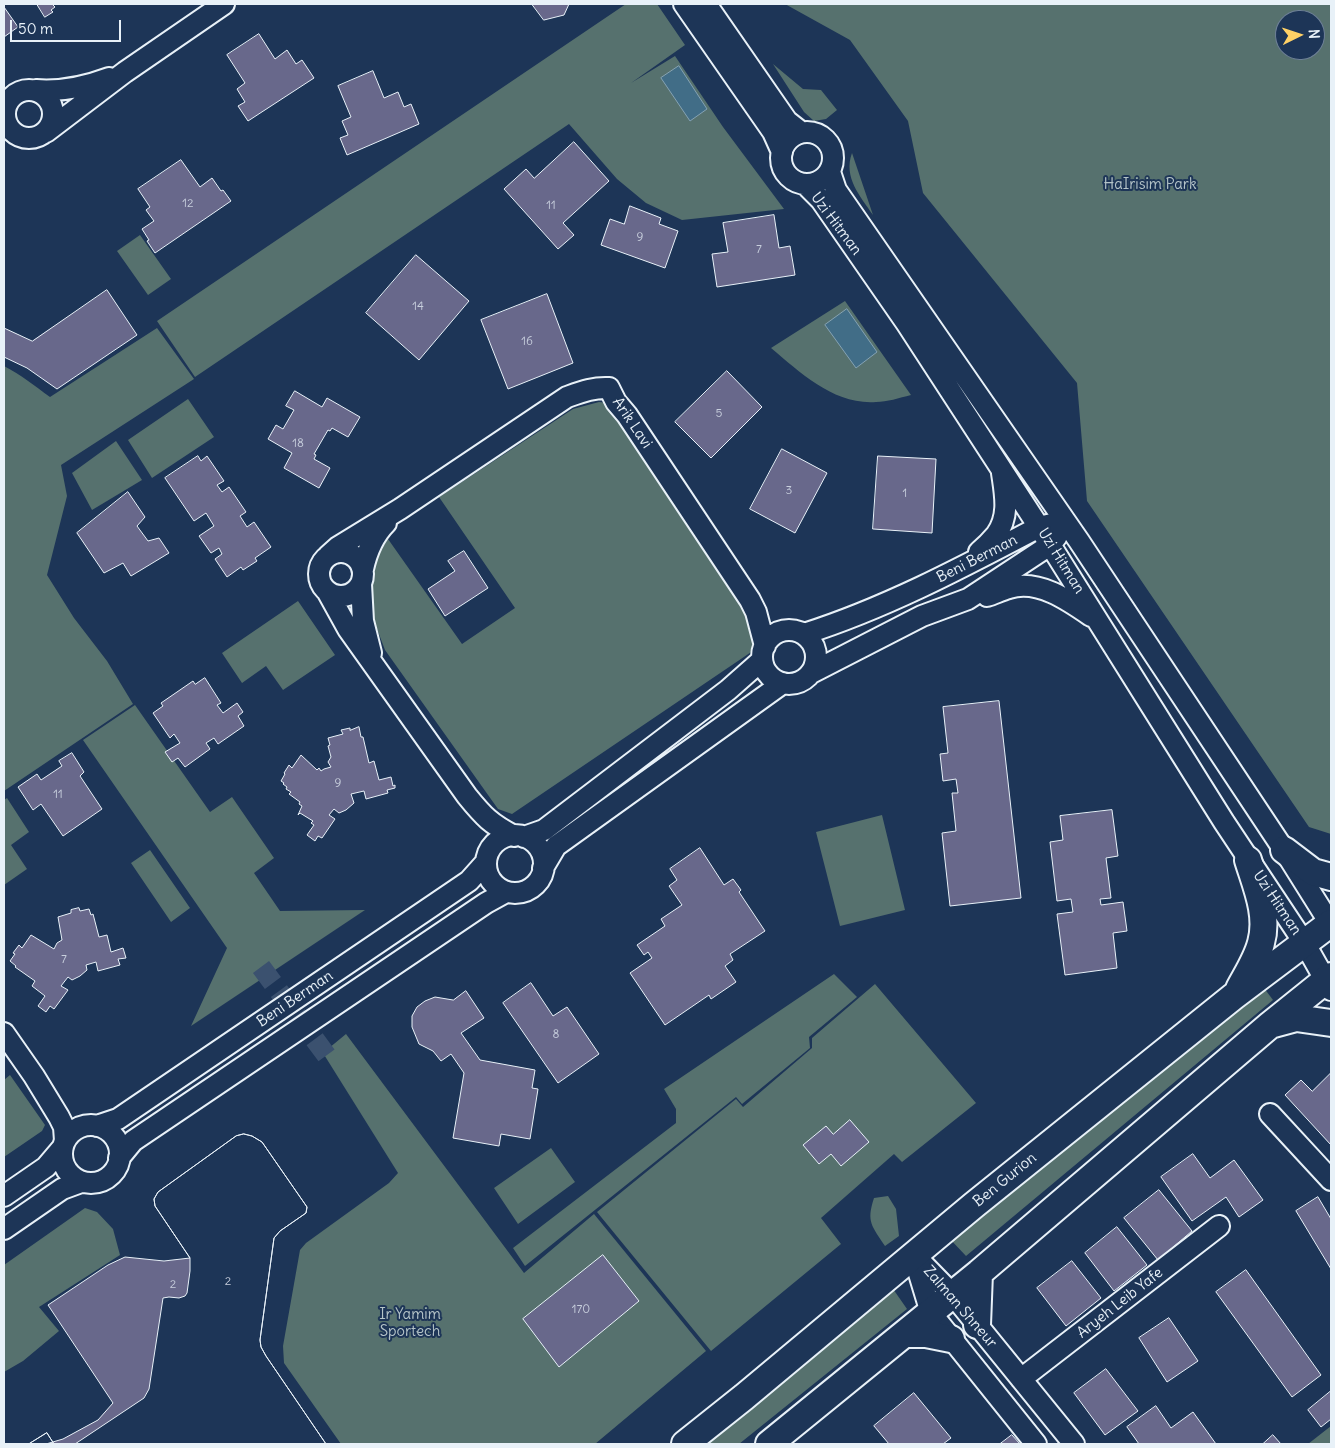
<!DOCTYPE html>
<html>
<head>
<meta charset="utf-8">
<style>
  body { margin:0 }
  #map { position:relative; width:1335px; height:1448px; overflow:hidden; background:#1d3557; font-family:Delius,sans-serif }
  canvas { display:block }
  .frame { position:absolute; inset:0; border:5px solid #e8f1f8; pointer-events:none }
  .north { position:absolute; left:1275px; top:10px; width:50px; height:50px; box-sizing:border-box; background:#1d3557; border:1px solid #6e8097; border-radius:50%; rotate:86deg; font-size:14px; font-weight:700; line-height:20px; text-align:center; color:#e8f1f8 }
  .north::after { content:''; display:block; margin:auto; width:18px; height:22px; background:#ffd166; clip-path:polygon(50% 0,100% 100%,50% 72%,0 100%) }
  .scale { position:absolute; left:10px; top:20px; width:111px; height:22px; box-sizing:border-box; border:2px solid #e8f1f8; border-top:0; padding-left:6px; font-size:15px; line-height:18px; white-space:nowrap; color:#e8f1f8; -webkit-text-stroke:4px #1d3557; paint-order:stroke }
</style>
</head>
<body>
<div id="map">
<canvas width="1335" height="1448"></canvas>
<div class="frame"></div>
<div class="north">N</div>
<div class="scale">50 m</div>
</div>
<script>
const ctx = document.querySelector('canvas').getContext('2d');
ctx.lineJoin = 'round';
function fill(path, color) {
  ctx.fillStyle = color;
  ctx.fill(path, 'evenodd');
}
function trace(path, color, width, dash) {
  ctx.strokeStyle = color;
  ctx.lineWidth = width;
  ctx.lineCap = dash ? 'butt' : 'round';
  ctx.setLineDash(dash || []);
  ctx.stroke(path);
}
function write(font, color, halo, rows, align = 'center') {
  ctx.font = font + ' Delius,sans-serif';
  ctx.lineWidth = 4;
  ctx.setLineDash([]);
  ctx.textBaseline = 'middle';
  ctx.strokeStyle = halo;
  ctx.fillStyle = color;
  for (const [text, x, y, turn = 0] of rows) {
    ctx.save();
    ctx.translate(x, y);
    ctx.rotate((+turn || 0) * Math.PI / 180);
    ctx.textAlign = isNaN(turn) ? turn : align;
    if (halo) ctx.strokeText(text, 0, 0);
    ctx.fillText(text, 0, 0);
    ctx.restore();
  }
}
fill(new Path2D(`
  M626,4h31l28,41 -54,38 44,-27 48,71 61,82 -102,11 -36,-17 -29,-24 -48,-55 -374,253 -38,-56z
  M785,4h546v830l-22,-7 -222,-326 -10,-118 -154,-190 -15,-72 -58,-81zM1285,20h30v30h-30z
  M773,64l30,25 18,1 16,20 -11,9 -12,2 -10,-9z
  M852,153l21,62c-13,-19 -30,-38 -21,-62z
  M140,235l31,44 -23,16 -31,-44z
  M845,301l66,94c-12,3 -24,7 -35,7 -42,3 -75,-29 -105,-54z
  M157,328l37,51 -133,86 6,31 -20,79 27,43 33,43 26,43 -129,87v-425c17,9 31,20 46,31z
  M188,399l26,38 -62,41 -24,-38z
  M599,402l19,2 148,238 -254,172 -14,-5 -113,-159 -14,-37 -2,-38 13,-28 6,-8 74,105 53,-36 -76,-111 134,-88z
  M116,441l26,39 -50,30 -20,-37z
  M298,601l37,54 -52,35 -17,-24 -24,17 -20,-30z
  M135,705l75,107 22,-15 42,61 -20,15 26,38 85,-1 -174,116 36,-78 -144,-208z
  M7,798l22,34 -18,13 16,24 -23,16v-85z
  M882,815l23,95 -65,16 -24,-94z
  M150,850l40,58 -19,14 -40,-59z
  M834,974l23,23 -48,40 1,11 -68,56 -6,-7 -211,169 -12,-18 163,-125v-14l-12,-20z
  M1258,980l15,20 -307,256 -17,-18z
  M875,984l101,119 -74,59 -8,-8 -73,64 20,26 -130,107 -114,-139 139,-113 7,8 69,-59v-10z
  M346,1034l178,239 70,-59 112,137 -111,93h-254l-57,-81 -1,-17 17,-96 6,-7 83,-60 9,-10 -75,-120z
  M10,1075l35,50 -3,6 -38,26v-77z
  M551,1148l24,34 -57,42 -24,-36z
  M888,1196l8,13 3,27 -14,10c-13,-20 -19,-24 -11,-48z
  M85,1208l12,4 16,17 7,26 -81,52 20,24 -36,30 -19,11v-107z
  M891,1286l16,23 -168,135h-42z
  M1331,1426v18h-23z`), '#56716e');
const water = new Path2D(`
  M679,66l28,43 -17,12 -29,-43z
  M847,309l30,43 -21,16 -31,-43z`);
fill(water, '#416d87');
trace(water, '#84a2b4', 1);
const building = new Path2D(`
  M37,4h15l3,3 -4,3 2,2 -8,5z
  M532,4h37l-5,11 -20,5z
  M4,7l14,20 -14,10z
  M259,34l16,25 12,-9 9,14 6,-4 12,18 -66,43 -10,-15 7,-4 -8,-13 8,-6 -18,-28z
  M373,71l11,27 14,-6 6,15 7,-3 8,20 -72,31 -7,-17 8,-3 -6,-14 9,-4 -13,-31z
  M574,142l35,39 -46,42 11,12 -16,14 -54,-60 22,-20 8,9z
  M181,160l19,27 12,-9 9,13 2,-1 8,11 -76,52 -8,-12 2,-1 -7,-11 12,-8 -8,-11 4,-3 -12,-18z
  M630,206l31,12 -2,6 19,7 -13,37 -64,-23 9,-26 14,5z
  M774,215l5,33 11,-2 5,29 -78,12 -5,-33 16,-2 -5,-29z
  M416,255l53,46 -50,59 -53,-47z
  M107,290l30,45 -80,54 -30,-21 -23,-11v-29l28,13z
  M547,294l26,69 -65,26 -27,-69z
  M727,371l35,36 -51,51 -36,-36z
  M295,391l27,16 5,-9 33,19 -12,20 -16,-9 -2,3 -2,-1 -14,24 2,1 -2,4 16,9 -11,20 -35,-20 8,-15 -24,-14 8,-14 7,4 11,-19 -8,-4z
  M782,449l45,24 -32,60 -45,-24z
  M198,456l3,5 6,-5 17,25 -7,4 5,7 7,-5 17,25 -6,4 7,11 7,-5 17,25 -16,11 2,3 -14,9 -2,-3 -14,10 -12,-18 7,-5 -3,-6 -8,5 -12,-17 15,-10 -8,-13 -12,8 -29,-43z
  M878,456l58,3 -4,74 -59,-4z
  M128,492l17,25 -8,9 11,15 11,-3 10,15 -38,23 -8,-13 -19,10 -27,-40z
  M464,551l24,37 -43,28 -17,-27 27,-18 -7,-10z
  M205,678l16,25 -4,2 6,8 14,-10 6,9 -5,4 6,10 -26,18 -4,-6 -8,5 4,6 -25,18 -7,-9 -6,4 -7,-10 15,-9 -6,-9 -4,4 -17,-25 10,-7 -2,-3 32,-22 2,3z
  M999,701l22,197 -71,8 -8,-73 14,-2 -4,-38h6l-2,-14 -13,2 -3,-27 8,-1 -5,-46z
  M359,727l2,10h2l6,26 5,-2 5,19 12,-3 2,9 2,-1v3l-8,2 1,3 -22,6 -2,-8 -13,3 3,9 -8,7 -7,3 -5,-4 -5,6 6,4 -13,19 -4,-2 -3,5 -8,-6 7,-10 -3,-2 2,-2 -13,-8 -2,2 4,-9 -3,-2 1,-2 -11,-8 2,-2 -5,-3 1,-2 -4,-3 1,-1 -3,-2 4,-7 -1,-1 5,-8 3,3 9,-13 16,15 2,-2 2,3 3,-2 7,-2 -3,-5 3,-5 -3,-11 2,-1 -2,-7 15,-4 -2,-4 9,-2v2z
  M72,753l12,19 -4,4 22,33 -39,27 -22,-32 -8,6 -15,-23 19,-13 4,6 21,-14 -3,-5z
  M1112,810l6,46 -12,2 5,40 -11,1 1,6 22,-3 4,29 -14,2 4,35 -52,7 -8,-61 16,-2 -2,-13 -14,2 -7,-59 13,-2 -3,-24z
  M700,848l24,37 9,-6 8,11 -2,2 26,39 -35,23 3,6 -8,6 11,16 -25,17 -2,-4 -44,30 -35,-52 22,-15 -4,-6 -4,3 -7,-10 28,-19 -4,-7 21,-14 -13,-19 8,-6 -7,-11z
  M79,908l1,3 9,-2 2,6 2,-1 6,23 8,-2 4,17 12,-4 3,10 -8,1 2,6 -22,6 -2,-9 -10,3 1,5 -7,6 -8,4 -4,-3 -7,9 7,4 -14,19 -4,-3 -4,6 -8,-6 7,-10 -13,-10 3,-5 -20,-14 1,-1 -6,-5 5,-7 -2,-1 6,-8 3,3 9,-13 23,14 3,-6 5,-3 -4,-23 13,-4v-3z
  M531,983l22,33 14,-9 32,47 -41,29 -55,-80z
  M466,991l18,27 -23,15 19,27 55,10 -3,18 6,1 -8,50 -29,-5 -2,12 -46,-8 11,-65 -13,-19 -10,7 -8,-10 -14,-7 -7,-17v-11l5,-9 8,-6 10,-4 18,3z
  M1331,1073v72l-46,-50 16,-15 11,11z
  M850,1120l19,22 -28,24 -10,-12 -12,10 -16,-19 23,-19 7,8z
  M244,1134l8,2 10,6 45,65 -1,6 -26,18 -6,7 -14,102 1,7 5,9 60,88h-251l69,-46 5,-9 14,-91 6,-1 10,1 6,-2 2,-3 3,-22v-13l-35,-52 -1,-7 4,-7 78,-56z
  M244,1134l8,2 10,6 45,65 -1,6 -26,18 -6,7 -14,102 1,7 5,9 60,88h-280l17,-5 35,-19 15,-17 -65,-98 60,-40 17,-8 39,4 26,-3 -35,-52 -1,-7 4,-7 78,-56z
  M1193,1154l17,24 24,-18 29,40 -24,17 -13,-20 -34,24 -31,-44z
  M1159,1190l33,41 -34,29 -34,-42z
  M1318,1197l13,22v50l-35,-58z
  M1117,1227l30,38 -33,26 -29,-38z
  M603,1255l36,46 -80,66 -36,-48z
  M1072,1261l29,37 -35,28 -29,-38z
  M1246,1270l75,105 -29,22 -76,-105z
  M1169,1318l29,43 -31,21 -28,-44z
  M1106,1369l32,42 -33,24 -31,-42z
  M1331,1391v28l-10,8 -13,-17z
  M914,1393l37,45 -8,6h-54l-15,-18z
  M1156,1406l15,22 22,-16 23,32h-77l-12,-17z
  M47,1433l7,11h-25z
  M47,1433l7,11h-25z
  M1012,1435l8,9h-20z
  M1273,1435l8,9h-18z`);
fill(building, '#68688b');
trace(building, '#e8f1f8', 1);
trace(new Path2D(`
  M261,967l66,89`), '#3b516f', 20, [20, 10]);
const minor = new Path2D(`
  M684,4l89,128 9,20
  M706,4l81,117 14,11
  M5 114a24 24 0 1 1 48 0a24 24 0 1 1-48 0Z
  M36,90c26,2 49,-3 73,-12
  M781 158a26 26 0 1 1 52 0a26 26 0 1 1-52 0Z
  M46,132l79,-60 99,-68
  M830,172l6,18 243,351 205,309 47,75
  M806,185l15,15 86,124 132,203 185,295 81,122 26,46
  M979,552c6,-5 12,-11 17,-17 14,-19 9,-41 6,-62
  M319 574a22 22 0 1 1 44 0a22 22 0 1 1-44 0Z
  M328,556l10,-9 62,-38 167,-112c14,-5 27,-10 42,-9l7,14 11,13 123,185 6,12 9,34
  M363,569c4,-18 10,-33 23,-46
  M361,584l2,37 8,32
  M327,591l21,38 119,167c17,21 24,28 47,40
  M987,596c7,-2 14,-6 22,-8 29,-9 59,12 82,28
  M762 657a27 27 0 1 1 54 0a27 27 0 1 1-54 0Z
  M804,634c82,-26 159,-67 235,-107l13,-3
  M811,673l111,-57 46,-17 82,-54 7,-9
  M486 864a29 29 0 1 1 58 0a29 29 0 1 1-58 0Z
  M524,837l20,-7 184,-140 34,-30
  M543,868l13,-22 227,-163
  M4,1033l30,43 25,41 5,10 1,14
  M1270,1114l61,66
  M62 1154a29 29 0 1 1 58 0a29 29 0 1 1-58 0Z
  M97,1126l21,-7 351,-238 17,-19
  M119,1158l14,-17 353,-238 20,-11
  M4,1196l42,-29 17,-20
  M4,1229l58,-40 19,-7
  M914,1255l39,40 121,149
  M914,1257l17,56 105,131
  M1021,1379l198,-153`);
const major = new Path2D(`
  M1284,850l29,22 18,5
  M1239,989c8,-15 18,-30 22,-46 8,-28 -5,-57 -13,-83
  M1270,1025l26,-7 35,5
  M977,1325l2,-52
  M905,1334h21l25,5
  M685,1444l59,-47 230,-192 260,-209 97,-73
  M769,1444l210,-171 291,-248 61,-49`);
trace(minor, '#e8f1f8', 24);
trace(major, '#e8f1f8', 30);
trace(minor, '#1d3557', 20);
trace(major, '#1d3557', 26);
write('12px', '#c8cfdd', null, [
  ["12",188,204],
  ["11",551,206],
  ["9",640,238],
  ["7",759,250],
  ["14",418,307],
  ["16",527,342],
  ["5",719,414],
  ["18",298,444],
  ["3",789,491],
  ["1",905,494],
  ["9",338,784],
  ["11",58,795],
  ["7",64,960],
  ["8",556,1035],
  ["2",228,1282],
  ["2",173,1285],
  ["170",581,1310]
]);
write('15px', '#b5c4c8', '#1d3557', [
  ["HaIrisim Park",1150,185],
  ["Ir Yamim",410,1315],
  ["Sportech",410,1332]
]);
write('15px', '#e8f1f8', '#1d3557', [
  ["Uzi Hitman",836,224,53],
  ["Arik Lavi",632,423,56],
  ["Beni Berman",977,559,-27],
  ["Uzi Hitman",1061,561,58],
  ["Uzi Hitman",1277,903,56],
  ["Beni Berman",295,999,-34],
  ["Ben Gurion",1005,1180,-39],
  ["Aryeh Leib Yafe",1120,1303,-38],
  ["Zalman Shneur",960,1307,49]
]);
</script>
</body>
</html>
